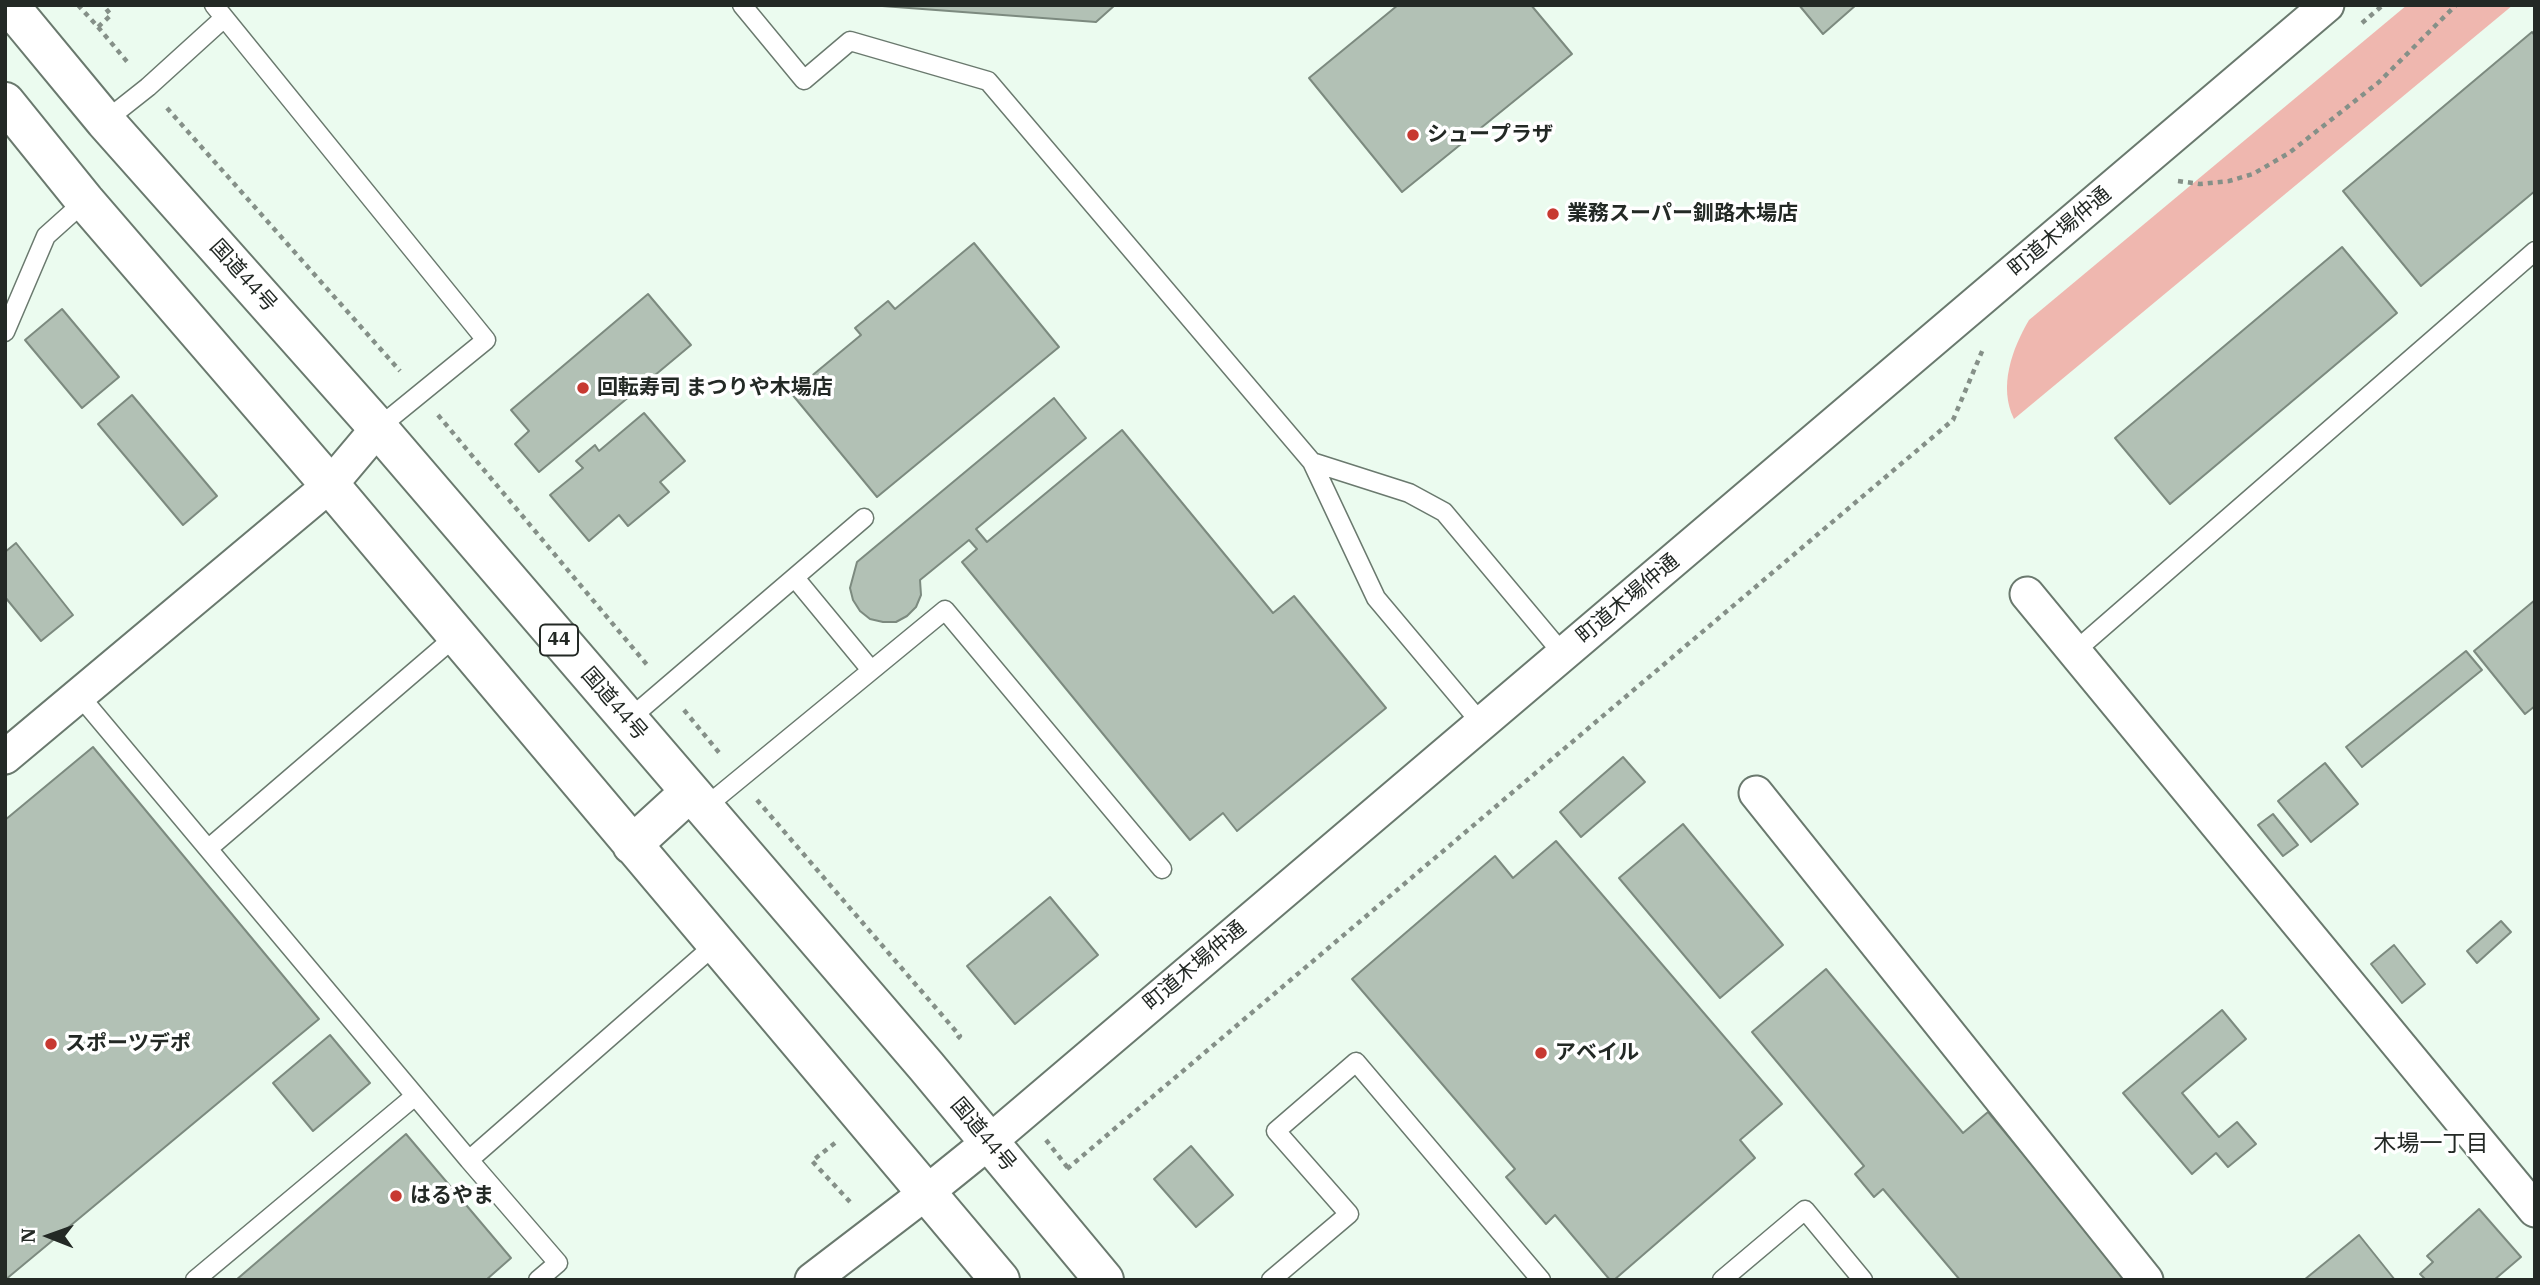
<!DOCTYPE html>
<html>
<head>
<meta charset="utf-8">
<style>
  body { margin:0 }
  #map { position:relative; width:2540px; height:1285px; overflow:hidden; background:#ebfbef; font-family:"IBM Plex Serif",serif }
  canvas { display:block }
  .frame { position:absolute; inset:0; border:7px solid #232925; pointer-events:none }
  .north { position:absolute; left:14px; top:1201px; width:70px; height:70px; -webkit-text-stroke:5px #fff; paint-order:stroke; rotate:271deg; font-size:19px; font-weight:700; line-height:28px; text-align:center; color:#232925 }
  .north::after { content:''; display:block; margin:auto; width:24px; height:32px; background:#232925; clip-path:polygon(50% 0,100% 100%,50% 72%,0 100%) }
</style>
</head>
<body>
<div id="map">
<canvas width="2540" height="1285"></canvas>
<div class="frame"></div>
<div class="north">N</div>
</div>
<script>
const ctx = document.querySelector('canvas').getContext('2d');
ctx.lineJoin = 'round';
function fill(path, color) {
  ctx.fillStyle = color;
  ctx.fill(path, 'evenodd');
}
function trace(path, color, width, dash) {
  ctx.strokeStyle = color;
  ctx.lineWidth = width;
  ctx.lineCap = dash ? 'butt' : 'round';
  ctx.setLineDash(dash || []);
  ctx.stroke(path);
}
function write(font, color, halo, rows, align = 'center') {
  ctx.font = font + ' "IBM Plex Serif","Noto Sans JP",serif';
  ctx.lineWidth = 7;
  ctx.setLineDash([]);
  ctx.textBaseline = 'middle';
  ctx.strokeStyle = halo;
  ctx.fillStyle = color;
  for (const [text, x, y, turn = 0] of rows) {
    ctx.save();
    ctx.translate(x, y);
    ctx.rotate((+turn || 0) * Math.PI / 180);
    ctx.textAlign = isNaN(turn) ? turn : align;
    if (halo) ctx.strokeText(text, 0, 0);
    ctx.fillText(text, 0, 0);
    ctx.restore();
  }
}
fill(new Path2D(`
  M2407,5h106l-499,414c-16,-32 -2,-70 15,-99z`), '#efb7af');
const building = new Path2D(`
  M869,5h246l-19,17z
  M1398,5h133l41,49 -170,138 -93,-114z
  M1799,5h57l-33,29z
  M2532,32l3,4v155l-114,95 -78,-95z
  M974,243l85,104 -182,150 -86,-104 70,-58 -6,-7 33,-27 7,8z
  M2342,247l55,66 -227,191 -55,-66z
  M648,294l43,51 -152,127 -24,-28 14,-13 -18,-21z
  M62,309l57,68 -37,31 -57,-68z
  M132,395l85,101 -34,29 -85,-101z
  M1054,398l32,40 -110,91 11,13 135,-112 151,183 21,-17 92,112 -149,123 -14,-18 -33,27 -228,-278 15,-13 -8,-9 -49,40 1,15 -5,12 -9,9 -11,6h-13l-13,-3 -10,-8 -7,-11 -3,-12 7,-26z
  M644,413l41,48 -25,21 9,10 -41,34 -9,-11 -30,26 -39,-46 33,-27 -7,-7 19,-16 4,6z
  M16,543l57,72 -32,26 -36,-44v-45z
  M2535,600v106l-10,8 -51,-63z
  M2466,651l16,19 -120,97 -16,-20z
  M93,747l226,272 -314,261v-460z
  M1623,757l22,25 -64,55 -21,-25z
  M2325,763l33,41 -47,38 -33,-41z
  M2273,814l25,31 -15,11 -25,-31z
  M1683,824l100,121 -63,53 -101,-120z
  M1556,841l226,263 -42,36 15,18 -141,122h-4l-55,-65 -9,9 -40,-47 9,-8 -163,-190 143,-123 18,22z
  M1050,897l48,58 -83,69 -48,-58z
  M2501,921l10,11 -34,31 -10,-12z
  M2394,945l31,39 -23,19 -31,-39z
  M1826,969l137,164 25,-21 140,168h-168l-77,-91 -9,8 -19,-23 9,-8 -112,-134z
  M2222,1010l24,29 -64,54 37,44 18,-15 19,22 -28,23 -12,-14 -24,21 -69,-81z
  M330,1035l40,48 -57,48 -40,-48z
  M406,1134l105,124 -25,22h-250z
  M1191,1146l42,49 -37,32 -42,-48z
  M2479,1209l42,48 -27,23h-68l-6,-6 13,-12 -6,-6z
  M2359,1235l36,45h-91z`);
fill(building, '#b2c1b5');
trace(building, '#7c8a7f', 2);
const lane = new Path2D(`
  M214,5l272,335 -108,88
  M742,5l62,75 46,-39 138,40 324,381 64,136 105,125
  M105,121l43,-34 76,-69
  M5,332l41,-96 39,-35
  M1312,462l97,31 35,19 119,142
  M795,578l76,92
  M2074,652l461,-401
  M79,695l390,465
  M628,720l236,-202
  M704,808l241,-198 217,259
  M209,848l247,-212
  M195,1280l220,-184
  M538,1280l20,-17 -89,-103 248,-217
  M1271,1280l78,-66 -73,-83 80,-69 185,218
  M1722,1280l83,-70 58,70`);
const street = new Path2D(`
  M2027,594l508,616
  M5,757l325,-272 48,-57
  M1756,793l390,487
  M812,1280l115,-88 62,-50 1338,-1137`);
const highway = new Path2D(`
  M9,5l96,116 273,307 548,638 178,214
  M5,102l80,99 245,284 670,795
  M632,845l58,-53`);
trace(lane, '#6a796e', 21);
trace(street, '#6a796e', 37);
trace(highway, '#6a796e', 42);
trace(new Path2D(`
  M78,5l20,22 13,-12 -8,-10
  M2362,23l21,-18
  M98,27l31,37
  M167,108l233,263
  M2178,181l22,3 29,-3 24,-7 36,-21 90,-71 77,-77
  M438,415l210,251
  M684,710l37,45
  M757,800l203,236 -4,4
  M1046,1140l22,28
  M835,1143l-23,18 39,42
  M1067,1169l886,-749 30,-71`), '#859088', 4.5, [5, 5]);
trace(lane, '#fff', 18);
trace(street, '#fff', 33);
trace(highway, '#fff', 38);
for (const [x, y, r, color] of [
  [1413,135,7,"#c73931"],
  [1553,214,7,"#c73931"],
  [583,388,7,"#c73931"],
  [51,1044,7,"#c73931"],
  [1541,1053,7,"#c73931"],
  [396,1196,7,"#c73931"]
]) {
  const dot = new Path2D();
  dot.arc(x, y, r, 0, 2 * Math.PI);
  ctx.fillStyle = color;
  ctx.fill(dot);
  trace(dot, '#fff', 2.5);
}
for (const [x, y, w] of [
  [559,640,38]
]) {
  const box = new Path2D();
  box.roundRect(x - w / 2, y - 15.5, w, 31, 5);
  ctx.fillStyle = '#fff';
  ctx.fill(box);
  trace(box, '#232925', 2);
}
write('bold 19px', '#232925', null, [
  ["44",559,640]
]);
write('bold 21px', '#232925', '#fff', [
  ["シュープラザ",1427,135],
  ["業務スーパー釧路木場店",1567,214],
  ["回転寿司 まつりや木場店",597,388],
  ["スポーツデポ",65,1044],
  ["アベイル",1555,1053],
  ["はるやま",410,1196]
], 'left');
write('21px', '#232925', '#fff', [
  ["町道木場仲通",2060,232,-40],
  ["国道44号",243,276,48],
  ["町道木場仲通",1628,599,-40],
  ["国道44号",614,704,49],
  ["町道木場仲通",1195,966,-40],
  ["国道44号",983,1135,50]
]);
write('23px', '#232925', '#fff', [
  ["木場一丁目",2431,1144]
]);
</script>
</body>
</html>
